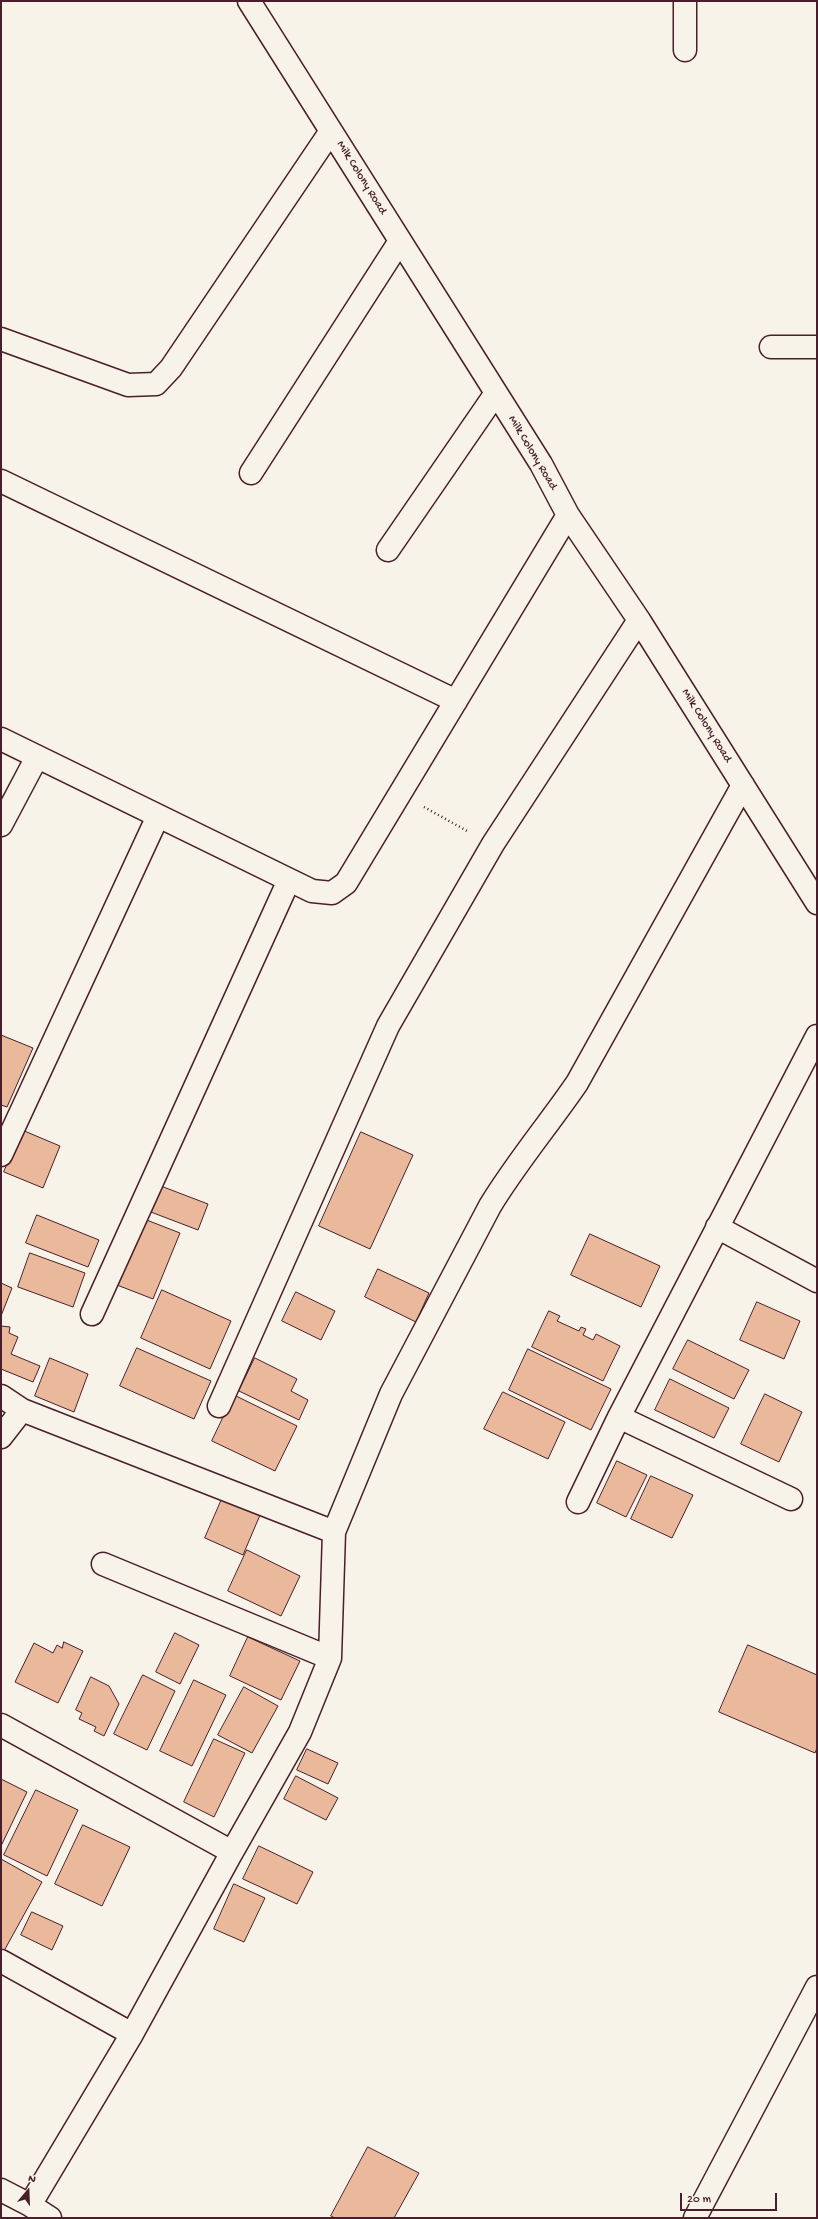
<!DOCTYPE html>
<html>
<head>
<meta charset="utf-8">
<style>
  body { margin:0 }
  #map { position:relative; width:818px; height:2219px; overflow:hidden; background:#f7f3e8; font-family:"Gochi Hand",sans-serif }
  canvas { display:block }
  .frame { position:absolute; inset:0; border:2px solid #4a1f2b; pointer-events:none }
  .north { position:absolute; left:8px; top:2171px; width:40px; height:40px; -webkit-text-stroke:3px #f7f3e8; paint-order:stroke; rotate:19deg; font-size:11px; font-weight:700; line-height:16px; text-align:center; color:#4a1f2b }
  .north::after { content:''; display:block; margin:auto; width:14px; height:18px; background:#4a1f2b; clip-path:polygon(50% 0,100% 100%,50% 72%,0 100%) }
  .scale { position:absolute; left:680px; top:2193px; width:97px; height:18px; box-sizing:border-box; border:2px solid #4a1f2b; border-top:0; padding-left:5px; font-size:12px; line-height:14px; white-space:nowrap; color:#4a1f2b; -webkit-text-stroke:3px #f7f3e8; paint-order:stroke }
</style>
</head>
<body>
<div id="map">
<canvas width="818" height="2219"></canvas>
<div class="frame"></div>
<div class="north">N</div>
<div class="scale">20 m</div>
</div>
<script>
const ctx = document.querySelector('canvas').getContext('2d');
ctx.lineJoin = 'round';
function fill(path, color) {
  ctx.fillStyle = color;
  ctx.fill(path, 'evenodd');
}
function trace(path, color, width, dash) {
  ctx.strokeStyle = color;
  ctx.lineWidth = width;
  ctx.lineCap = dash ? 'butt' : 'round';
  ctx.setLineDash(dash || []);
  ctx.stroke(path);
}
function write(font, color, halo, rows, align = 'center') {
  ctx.font = font + ' "Gochi Hand",sans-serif';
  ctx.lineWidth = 3;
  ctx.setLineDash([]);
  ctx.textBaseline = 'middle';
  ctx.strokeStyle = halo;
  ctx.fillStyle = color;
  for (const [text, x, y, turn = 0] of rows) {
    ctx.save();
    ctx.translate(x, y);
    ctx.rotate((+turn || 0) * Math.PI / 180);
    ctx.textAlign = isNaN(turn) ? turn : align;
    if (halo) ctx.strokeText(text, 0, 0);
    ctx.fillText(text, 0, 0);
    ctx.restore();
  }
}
const building = new Path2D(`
  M1,1035l32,13 -26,59 -6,-2z
  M22,1130l38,16 -17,42 -39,-16z
  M361,1132l52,23 -43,94 -51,-23z
  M153,1183l55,21 -10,26 -55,-21z
  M37,1215l62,25 -11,27 -62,-24z
  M144,1219l36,14 -27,66 -36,-14z
  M590,1234l70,32 -19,41 -70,-32z
  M30,1253l55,20 -12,34 -55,-20z
  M378,1269l51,24 -13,29 -51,-25z
  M1,1283l11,5 -11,28z
  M162,1290l69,31 -21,48 -69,-31z
  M296,1292l39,19 -14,29 -39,-19z
  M757,1302l43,19 -16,38 -44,-19z
  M549,1311l11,5 -3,5 22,10 2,-4 5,2 -3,6 10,5 3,-6 24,12 -17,35 -71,-34z
  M1,1326l9,1 -1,6 9,4 -7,17 29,12 -7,16 -32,-13z
  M688,1340l61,30 -15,29 -61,-30z
  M137,1348l74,33 -17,38 -74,-33z
  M528,1349l83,40 -20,41 -82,-40z
  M50,1358l38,16 -14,38 -39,-16z
  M255,1358l42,21 -6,12 17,9 -9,20 -60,-29z
  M670,1379l59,29 -15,30 -59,-28z
  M503,1392l62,30 -17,37 -64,-30z
  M765,1394l37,18 -23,50 -38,-18z
  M234,1395l63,31 -22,45 -63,-30z
  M617,1461l30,14 -21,42 -29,-14z
  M651,1476l42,19 -21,43 -41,-19z
  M225,1492l38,16 -20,47 -38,-17z
  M247,1550l53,26 -19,40 -53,-25z
  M175,1633l24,12 -19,39 -24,-12z
  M248,1637l52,24 -19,39 -51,-24z
  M64,1642l19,9 -25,52 -43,-21 19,-39 19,10 4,-8 5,3z
  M748,1645l69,30v73l-2,5 -96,-41z
  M143,1675l32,16 -28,59 -33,-16z
  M91,1677l18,9 10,18 -15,32 -10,-5 2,-4 -17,-8 3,-6 -6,-3z
  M194,1680l32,15 -34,71 -32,-15z
  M244,1687l34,19 -26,47 -34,-18z
  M214,1739l31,14 -31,64 -30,-15z
  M307,1749l31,14 -10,21 -31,-14z
  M296,1776l42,22 -12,22 -42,-21z
  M1,1779l26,13 -26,54z
  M36,1790l42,20 -31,66 -43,-21z
  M83,1825l47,22 -28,59 -47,-22z
  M259,1846l54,26 -16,32 -54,-25z
  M1,1859l41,23 -38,69 -3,-1z
  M234,1884l31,14 -21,44 -30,-13z
  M32,1912l31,14 -11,24 -31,-15z
  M368,2147l51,26 -25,45h-59l-4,-2z`);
fill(building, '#eab89b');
trace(building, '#4a1f2b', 1);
const minor = new Path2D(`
  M249,1l292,463 27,51 71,105 178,283
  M685,1v49
  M1,339l127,46 28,-1 15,-16 160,-237
  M771,347h46
  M251,473l149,-232
  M1,481l455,220
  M388,550l108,-157
  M1,739l311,152 20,2 14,-10 222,-368
  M1,825l36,-68
  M1,1155l157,-339
  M717,1227l100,54
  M92,1314l197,-434
  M1,1396l21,14 -21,27
  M219,1406l169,-380 105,-182 146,-224
  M22,1410l312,122
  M619,1417l172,82
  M578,1502l41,-85 198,-381
  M103,1564l227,94
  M1,1725l231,127 -100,182 -102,171 -29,-15
  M232,1852l68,-120 30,-74 4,-126 57,-138 99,-188c26,-43 59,-82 87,-123l166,-298
  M1,1961l131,73
  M30,2205l20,13
  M695,2218l122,-231`);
trace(minor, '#4a1f2b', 25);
trace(new Path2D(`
  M424,807l45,25`), '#4a1f2b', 2.5, [1, 3]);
trace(minor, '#f7f3e8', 22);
write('12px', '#4a1f2b', '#f7f3e8', [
  ["Milk Colony Road",361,178,58],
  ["Milk Colony Road",532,453,59],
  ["Milk Colony Road",706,726,58]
]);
</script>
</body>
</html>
